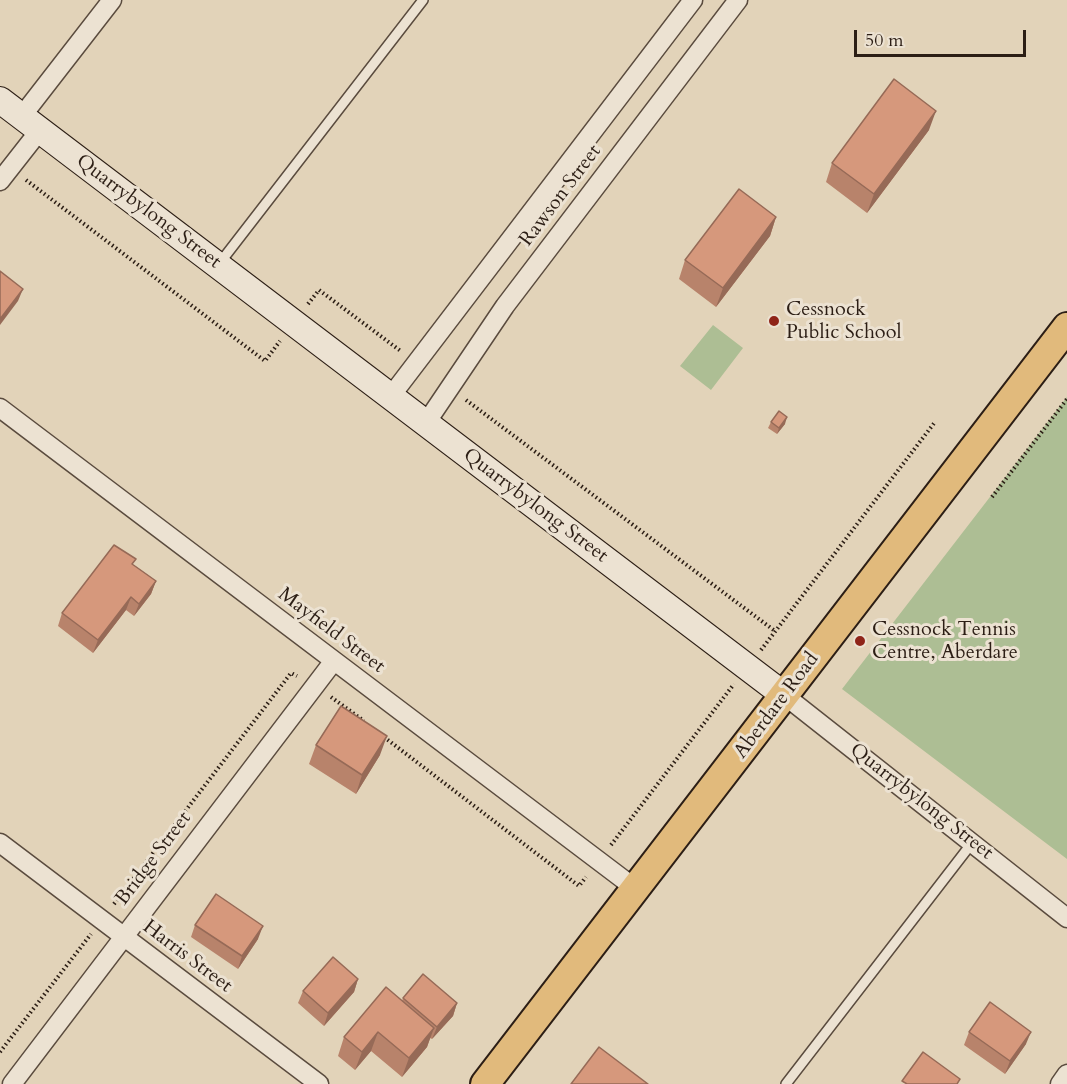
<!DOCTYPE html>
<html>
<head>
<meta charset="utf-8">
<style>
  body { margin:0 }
  #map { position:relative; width:1067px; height:1084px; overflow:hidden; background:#e2d3b9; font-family:Cardo,serif }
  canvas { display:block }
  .scale { position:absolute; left:854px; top:30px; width:172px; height:27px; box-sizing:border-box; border:3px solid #2c1e15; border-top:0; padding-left:8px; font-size:18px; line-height:21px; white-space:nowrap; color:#2c1e15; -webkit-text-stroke:4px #ece2d2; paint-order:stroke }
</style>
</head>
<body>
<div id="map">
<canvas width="1067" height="1084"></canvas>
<div class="scale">50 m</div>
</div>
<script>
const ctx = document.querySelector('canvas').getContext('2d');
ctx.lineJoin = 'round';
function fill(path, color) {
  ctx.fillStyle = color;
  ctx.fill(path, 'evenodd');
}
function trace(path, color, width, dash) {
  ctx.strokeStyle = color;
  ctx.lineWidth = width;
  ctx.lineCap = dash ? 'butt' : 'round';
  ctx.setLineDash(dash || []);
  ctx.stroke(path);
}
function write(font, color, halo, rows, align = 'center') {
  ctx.font = font + ' Cardo,serif';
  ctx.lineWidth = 6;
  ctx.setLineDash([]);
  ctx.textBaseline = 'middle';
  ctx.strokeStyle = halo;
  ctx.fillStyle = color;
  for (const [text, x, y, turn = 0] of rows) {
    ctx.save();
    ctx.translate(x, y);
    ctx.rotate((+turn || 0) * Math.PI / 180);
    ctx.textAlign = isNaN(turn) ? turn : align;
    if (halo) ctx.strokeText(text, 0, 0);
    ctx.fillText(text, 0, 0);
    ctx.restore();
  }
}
fill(new Path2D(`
  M713,325l30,23 -32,42 -31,-24z
  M1067,397v462l-225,-170z`), '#adbe94');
const lane = new Path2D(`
  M219,264l204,-264
  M786,1084l186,-241`);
const street = new Path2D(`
  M22,116l90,-116
  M0,181l40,-51
  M391,396l302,-396
  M0,408l636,481
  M426,423l79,-117 233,-306
  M784,695l283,223
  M0,843l319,241
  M12,1084l321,-422
  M1060,1084l7,-10`);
const secondary = new Path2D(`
  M0,100l784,595`);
const primary = new Path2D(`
  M485,1084l582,-757`);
trace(lane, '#5a4b3e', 12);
trace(street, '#5a4b3e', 21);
trace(secondary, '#2c1e15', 28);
trace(primary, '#2c1e15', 32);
trace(new Path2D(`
  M26,180l239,181 15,-20
  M308,304l11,-14 83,62
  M466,400l309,231
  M992,497l75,-98
  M761,650l174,-228
  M331,697l33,24
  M384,737l195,149 7,-9
  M611,845l123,-161
  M114,904l177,-231 6,3
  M0,1052l91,-118`), '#2c1e15', 4, [1.5, 3]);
trace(lane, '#ece2d2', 9);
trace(street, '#ece2d2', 18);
trace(secondary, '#ece2d2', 26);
trace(primary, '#e1ba7c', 28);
fill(new Path2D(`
  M929,130l-62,83 -41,-31 6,-19z
  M776,217l-6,19 -54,71 -37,-28 6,-19z
  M771,422l14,2 -8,10 -9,-6z
  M134,565l22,16 -5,13 -17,22 -8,-6 -33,43 -35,-27 4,-13z
  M316,745l64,10 -24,39 -47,-30z
  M195,925l63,14 -20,30 -47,-32z
  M358,979l-4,13 -30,34 -26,-23 5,-12z
  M403,998l54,5 -4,13 -21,23 -2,-1 -3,9 -25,30 -31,-26 -16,19 -17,-14 6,-19 58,-36z
  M969,1032l57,12 -21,30 -41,-29z`), '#b8836b');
fill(new Path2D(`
  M936,111l-7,19 -62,83 7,-19z
  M776,217l-6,19 -54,71 7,-19z
  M23,289l-5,12 -18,24v-6z
  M787,417l-2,7 -8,10 2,-6z
  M156,581l-5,13 -17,22 5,-12z
  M131,597l-5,13 -33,43 5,-13z
  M387,736l-7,19 -24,39 6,-19z
  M263,926l-5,13 -20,30 4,-13z
  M358,979l-4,13 -30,34 4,-13z
  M457,1003l-4,13 -21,23 5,-12z
  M434,1028l-7,19 -25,30 7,-19z
  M378,1032l-7,19 -16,19 7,-18z
  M1031,1032l-5,12 -21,30 5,-13z`), '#966a57');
const building = new Path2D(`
  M894,79l42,32 -62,83 -42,-31z
  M739,189l37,28 -53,71 -38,-28z
  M0,271l23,18 -23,30z
  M779,411l8,6 -8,11 -8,-6z
  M114,545l22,14 -4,5 24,17 -17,23 -8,-7 -33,43 -36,-27z
  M341,706l46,30 -25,39 -46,-30z
  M216,894l47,32 -21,30 -47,-31z
  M333,957l25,22 -30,34 -25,-22z
  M423,974l34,29 -20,24 -34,-29z
  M386,987l48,41 -25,30 -31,-26 -16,20 -18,-15z
  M990,1002l41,30 -21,29 -41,-29z
  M599,1047l49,37h-77z
  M923,1052l37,27 -3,5h-50l-5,-3z`);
fill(building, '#d6987c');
trace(building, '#966a57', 1.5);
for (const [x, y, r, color] of [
  [774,321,6,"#8f2418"],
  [860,641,6,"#8f2418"]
]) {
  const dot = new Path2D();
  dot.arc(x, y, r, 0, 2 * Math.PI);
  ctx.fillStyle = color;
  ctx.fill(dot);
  trace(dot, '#ece2d2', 2);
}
write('20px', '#2c1e15', '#ece2d2', [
  ["Rawson Street",561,196,-53],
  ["Quarrybylong Street",148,212,37],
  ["Quarrybylong Street",535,506,37],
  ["Mayfield Street",331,631,37],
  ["Aberdare Road",777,706,-53],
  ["Quarrybylong Street",921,802,38],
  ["Bridge Street",154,859,-53],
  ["Harris Street",187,957,37]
]);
write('20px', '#2c1e15', '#ece2d2', [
  ["Cessnock",786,310],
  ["Public School",786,333],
  ["Cessnock Tennis",872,630],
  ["Centre, Aberdare",872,653]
], 'left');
</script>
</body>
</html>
